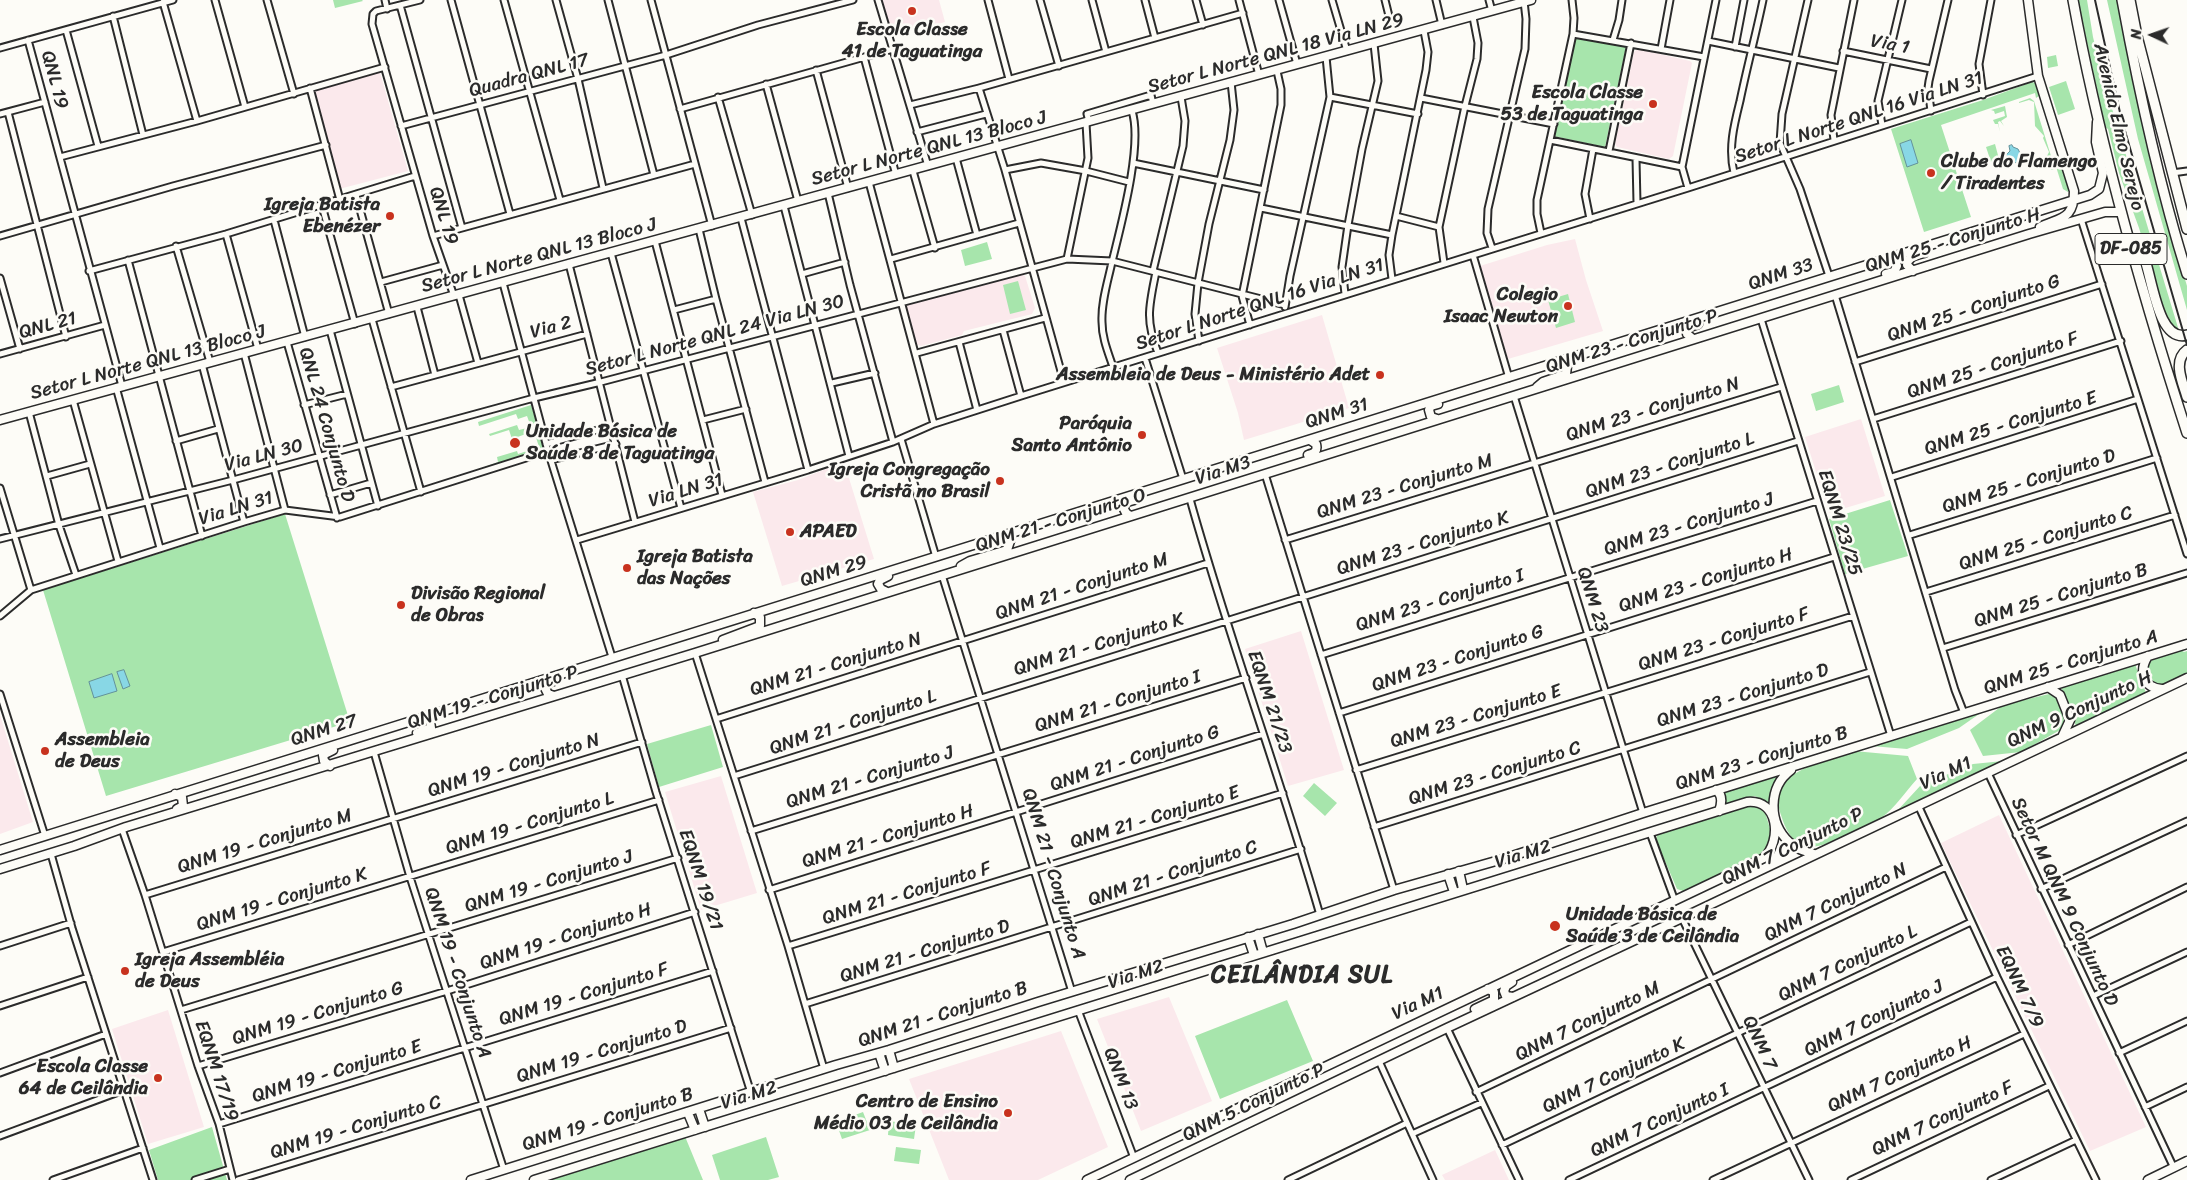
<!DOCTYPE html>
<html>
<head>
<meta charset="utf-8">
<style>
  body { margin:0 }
  #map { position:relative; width:2187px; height:1180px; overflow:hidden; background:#fdfcf7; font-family:Sriracha,sans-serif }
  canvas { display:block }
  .north { position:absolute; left:2127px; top:10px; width:50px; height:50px; -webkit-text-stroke:4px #fdfcf7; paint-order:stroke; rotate:273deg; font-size:14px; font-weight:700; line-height:20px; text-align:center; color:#2b2b2b }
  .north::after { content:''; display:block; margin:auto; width:18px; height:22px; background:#2b2b2b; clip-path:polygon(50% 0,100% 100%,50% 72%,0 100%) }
</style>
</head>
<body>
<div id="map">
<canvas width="2187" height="1180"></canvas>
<div class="north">N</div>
</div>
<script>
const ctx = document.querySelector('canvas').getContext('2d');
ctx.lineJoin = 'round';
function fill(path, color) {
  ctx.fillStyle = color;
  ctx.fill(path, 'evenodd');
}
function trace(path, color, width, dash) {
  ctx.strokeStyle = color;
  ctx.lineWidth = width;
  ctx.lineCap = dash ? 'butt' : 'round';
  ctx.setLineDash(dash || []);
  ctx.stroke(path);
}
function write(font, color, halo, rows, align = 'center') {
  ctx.font = font + ' Sriracha,sans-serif';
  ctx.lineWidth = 5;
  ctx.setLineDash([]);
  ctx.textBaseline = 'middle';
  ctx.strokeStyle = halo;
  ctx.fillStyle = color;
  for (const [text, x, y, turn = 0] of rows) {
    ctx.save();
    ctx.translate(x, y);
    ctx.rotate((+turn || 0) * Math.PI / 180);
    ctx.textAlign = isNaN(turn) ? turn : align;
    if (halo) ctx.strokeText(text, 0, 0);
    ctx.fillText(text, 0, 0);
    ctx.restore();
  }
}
fill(new Path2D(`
  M878,0h61l6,22 -57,15z
  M1638,49l52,12 2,2 -19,93 -4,3 -52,-12 -2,-3 19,-92z
  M379,69l29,102 -69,18 -28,-101z
  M1575,239l11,41 17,51 -95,28 -28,-93 67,-21z
  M1020,273l5,3 10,32 -3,6 -68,17 -2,4 -41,11 -5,-2 -10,-36 4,-6z
  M1322,315l27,93 -105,32 -6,-27 -21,-65z
  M1861,419l24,77 -56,17 -24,-76z
  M844,462l30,97 -92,27 -29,-94 45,-12z
  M1301,631l43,139 -56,16 -43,-137z
  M0,715l33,107 -33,12z
  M721,776l36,117 -56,17 -36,-118z
  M1999,815l147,312 -56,24 -149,-308z
  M1169,997l43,104 -71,30 -44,-112z
  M168,1010l36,117 -56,17 -36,-115z
  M1061,1031l47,116 -70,33h-89l-40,-101z
  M1495,1150l14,30h-64l-3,-5z`), '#fbe9ec');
fill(new Path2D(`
  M333,0h29l1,1 -28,7z
  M2078,0h9l6,37 11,45 75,249 -10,-6 -30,-97 -20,-55 -11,-44 -3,-2z
  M2107,0h13l57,253 10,33v24l-49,-171z
  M1573,36l53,11 -21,100 -52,-11z
  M2056,55l2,11 -10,2 -1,-11z
  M2066,81l9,28 -17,6 -9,-28z
  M2032,82l3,1 4,13 -3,2 -1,-5 -94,32 30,92 -47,15 -33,-103 92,-29z
  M2030,98l4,3 21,68 -4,1 -4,-10 -4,1 1,5h-3l2,-9 4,-1 2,-4 -6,-14 1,-2 -9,-10 -1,-24 -5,-2 -10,3v-1z
  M2005,106l2,11 -6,4 3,5 -4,-5 -2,1 2,10 -2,-8h-3l-2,-4 12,-4 -1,-5 -9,3 -1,-3 -3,-1z
  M1995,144l4,15 -8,3 -5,-15z
  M2058,155l11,35 -1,2 -5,-3 -10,-32z
  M987,242l5,17 -27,7 -4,-16z
  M1018,281l8,29 -16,4 -7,-29z
  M1568,294l7,28 -19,6 -8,-28z
  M1839,385l5,17 -28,9 -5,-17z
  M531,405l14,46 -65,21 -1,-3 19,-7 -1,-5 20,-6 1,3 21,-7 -5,-16 -22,8 -3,-9 -19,6 -1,-2 28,-9 2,5 12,-3 -4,-11 -9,3 -2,-5 -37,12 -1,-4z
  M1890,500l18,56 -63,18 -16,-55z
  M285,514l65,208 -244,74 -63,-206z
  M2180,649l4,3 3,-1v22l-26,13 -11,-5c-11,-23 13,-26 30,-32z
  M2135,664l11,29 -70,33 -15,-39z
  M2049,694l7,2 10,27 -4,6 -41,23 -38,4 -13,-26 33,-25z
  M1982,712l-23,16 -52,21 -36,-3z
  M711,725l12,42 -64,20 -12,-43z
  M1854,751l54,5 9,23c-11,12 -22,29 -36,39 -8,7 -21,10 -31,15 -31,15 -54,27 -68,-15 -5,-14 -6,-25 3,-36 12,-15 51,-25 69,-31z
  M2003,761l-106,50 24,-26 52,-21z
  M1781,774l-9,15 -1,16 -16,-9 -30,9 1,-7 -2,-6z
  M1314,783l23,20 -12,13 -22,-20z
  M1753,804l12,8 7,23v5l-8,13 -74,36 -7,2 -6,-2 -21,-49 1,-5z
  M1287,1000l26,61 -93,38 -25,-63z
  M863,1112l7,18 -28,9 -6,-17z
  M889,1121l27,4 -2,14 -26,-4z
  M212,1127l15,53h-69l-9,-30z
  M684,1134l19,46h-163z
  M766,1137l13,40 -11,3h-48l-8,-25z
  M896,1147l25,3 -2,14 -25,-3z`), '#a7e5ac');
const water = new Path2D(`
  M1911,140l7,23 -11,4 -7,-23z
  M2012,145l1,2 5,2 3,6 -3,7 -4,1 -2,-6 -5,2 -2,-3 5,-5 -1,-5z
  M124,670l6,16 -7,3 -6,-17z
  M112,674l5,17 -23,7 -5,-16z`);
fill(water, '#88d7e5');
trace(water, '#63929b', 1);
const street = new Path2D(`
  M215,0l30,107
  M267,0l27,94
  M385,0l2,9
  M420,0l-44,11 -3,3 -1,10 61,212 21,60
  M451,0l59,214
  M504,0l56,200
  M556,0l22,79 25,109
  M608,0l46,175
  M651,0l61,226
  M878,0l50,166
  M988,0l21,79
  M1040,0l19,66
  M1092,0l14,52
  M1145,0l10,38
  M1196,0l7,25
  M1239,0l20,75
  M1279,0l18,64
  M1332,0l15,51
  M1385,0l6,24
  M1436,0l6,25
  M1489,0l3,11
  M1808,0l-26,114 -2,29 20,46 29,87
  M163,2l34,119
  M400,5l62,223
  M113,16l30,119
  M66,30l32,116
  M1573,34l131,23
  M28,40l94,346
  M1613,40l6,-20 3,-20
  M1708,41l131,27
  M1735,47l9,-47
  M0,48l173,-48
  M1661,49l9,-49
  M1843,51l88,18
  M864,57l32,118
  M816,70l32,118
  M766,84l32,117
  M310,88l30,112
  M979,88l26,82 59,212
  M1983,95l-4,-31 12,-64
  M718,97l34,118
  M1330,97l88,17
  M1421,98l133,26
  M910,105l69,-17 264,-75
  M680,109l213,-60
  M1931,111l-3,-23 1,-7 19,-81
  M8,112l58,225
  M0,114l45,-12
  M1089,122l-2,-8 64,-19 2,9
  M1882,125l-4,-24 24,-101
  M401,126l265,-71 92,-30 95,-25
  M917,132l69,-18
  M1550,140l132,27
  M1834,140l-3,-25 23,-115
  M1609,151l22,-108
  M60,157l137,-36 188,-54
  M956,158l21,77
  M1636,159l1,44
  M1133,163l131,27
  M1005,170l36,-7 45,8 43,11
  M913,171l22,77
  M1734,173c-6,-25 0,-48 6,-72 7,-34 16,-67 23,-101
  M2172,173l15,-2
  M869,182l65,242
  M1688,188l-6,-21 34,-167
  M828,193l22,92 43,157
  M356,195l33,119
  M322,206l33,118
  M784,206l65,250
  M1261,208l131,27
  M1396,216l43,11
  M741,218l67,252
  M1590,219l-5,-25 8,-45
  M2081,219l106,335
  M274,220l31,117
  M699,229l17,70 49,183
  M1541,233l-4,-19v-14l36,-166 1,-16 -2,-18
  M226,234l32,115
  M0,236l173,-50 153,-41
  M433,236l262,-72
  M655,241l67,254
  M176,246l34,116
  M1492,248l-5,-15 1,-24 37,-160 1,-30 -2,-18
  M611,253l70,255
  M1473,255l36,123
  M891,259l128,-36
  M1067,259l21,-101 -2,-35
  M128,260l74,276
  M1444,263l-5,-36 26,-121 12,-47 1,-16 -5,-26
  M569,264l66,258
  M89,271l137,-37 189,-58
  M1153,271l30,-125 2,-25 -4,-24
  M1156,272c-7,34 -11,48 2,81
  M802,274l43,-12
  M0,278l20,71
  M1392,279l-3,-24 3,-20 34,-165 2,-18 -4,-21
  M381,282l62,-17
  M503,283l45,168 64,206
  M1345,294l-3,-27 6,-42 14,-76 16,-68 -4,-37
  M459,295l19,68
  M1835,295l120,395 9,23
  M417,307l18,68
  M1285,307l5,-31 40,-179 -4,-40
  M674,310l42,-11
  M372,319l49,173
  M1761,319l130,417
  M1250,325l-8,-29 39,-191v-16l-4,-18
  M330,330l48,176
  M1003,330l18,66
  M1199,341l-4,-27 3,-31 11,-59 21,-84 4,-30 -3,-28
  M287,342l50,176
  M959,342l18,68
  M244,353l41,157
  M917,353l128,-35
  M0,354l105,-29
  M1145,358l38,121
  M1855,362l247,-78
  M202,364l42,158
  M1113,367c-5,-15 -11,-29 -11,-45 -1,-20 6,-41 10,-60 9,-37 31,-117 20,-151
  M832,383l43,-10
  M116,387l44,161
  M391,387l196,-53
  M1514,396l129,417
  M73,400l45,161
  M304,405l43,-11
  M29,412l30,113 17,50
  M1873,419l248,-78
  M703,420l43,-11
  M901,439l35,118
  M176,441l42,-12
  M546,444l66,-18
  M551,460l65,-16
  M1265,474l129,416
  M47,476l43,-12
  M1892,477l246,-78
  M0,488l31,102
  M330,495l41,-12
  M1190,499c39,140 90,277 130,416
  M1910,535l247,-77
  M0,539l233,-59 301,-82 67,-16 466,-123 45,2 173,44
  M577,540l231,-70 85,-28 41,-18 87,-28 667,-208 350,-112
  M1285,540l496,-153
  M942,575l130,417
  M1926,592l249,-77
  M0,616l31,-26 213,-68 41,-12 55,7 208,-66
  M1943,648l244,-75
  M695,653l93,293 36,123
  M1321,655l496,-154
  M622,675l34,117 95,301
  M0,694l45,142
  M1339,713l495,-156
  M716,719l492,-156
  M374,752l36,125 94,293
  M1356,770l497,-154
  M1988,773l186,395
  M734,776l1064,-335
  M1918,805l79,172 99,203
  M1374,827l496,-155
  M122,829l23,66 53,171 21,58 14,56
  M751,831l495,-153
  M1650,833l25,68
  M2016,835l171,-79
  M51,854l21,74 81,252
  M2041,889l146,-68
  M769,890l494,-156
  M145,895l497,-153
  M1682,918l127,262
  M2068,945l119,-58
  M0,946l71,-23
  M788,946l495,-153
  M163,952l496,-152
  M2093,996l94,-44
  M805,1004l496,-155
  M0,1006l88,-29
  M181,1010l497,-152
  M1078,1010l56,148
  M1447,1028l72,152
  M2119,1053l68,-32
  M1379,1061l54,119
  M198,1066l249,-75 248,-79
  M0,1073l106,-39
  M1476,1092l470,-225
  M2145,1107l42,-20
  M219,1124l494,-153
  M1412,1134l69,-31
  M0,1136l124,-46
  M1502,1145l469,-223
  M53,1180l90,-32
  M195,1180l35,-11
  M238,1180l493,-152
  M1288,1180l119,-57
  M1569,1180l428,-203
  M1713,1180l311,-146
  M1851,1180l198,-94
  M1991,1180l85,-40`);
const secondary = new Path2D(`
  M2028,0l10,76 36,115c0,29 -13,26 -34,36
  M1913,271l-6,-6c1,-9 10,-10 17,-12
  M1886,274l8,-2 3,-6 -1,-4 -5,-4
  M1693,339l-6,-5v-6l11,-4
  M1537,387l6,-5 23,-8 1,-8 -5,-5
  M1437,419l-6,-2 -2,-7 2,-4 7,-2
  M0,420l1531,-420
  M1308,455c6,-2 10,-3 8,-11l-6,-4
  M1130,516l-4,-3 -3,-6 4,-5 7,-2
  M961,566l9,-5 37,-11 3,-9 -2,-3 -5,-2
  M887,592l-6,-3 -3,-5 2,-4 8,-4
  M723,640l37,-14v-9l-6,-4
  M2148,656c-9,14 -6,32 14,33
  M2048,687l12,8 10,25 -7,15
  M554,696l-6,-2 -3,-6 3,-5 8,-3
  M417,733l14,-5 -1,-7 -5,-5
  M330,766l-6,-5 -1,-6 10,-5
  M1791,770c-23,17 -23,52 -2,72 7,7 16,9 25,12
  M1716,790c7,5 6,13 3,21
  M175,794l7,3 1,9 -6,3
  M0,850l2090,-655 9,-6 4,-16 -7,-31 1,-20
  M0,869l74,-23 52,-19 569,-174 1334,-419 76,-22h16
  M1459,871l4,18
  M1448,874l6,18
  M1258,934l5,18
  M1248,937l6,18
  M1512,982l-6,4 -2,5 2,5 7,1
  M1475,1009l19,-9v-8l-6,-3
  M889,1050l5,18
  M879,1053l6,18
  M699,1109l6,18
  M688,1113l7,17
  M471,1180l365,-115 53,-15 149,-48 255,-78 101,-34 109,-31 140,-46 544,-169
  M534,1180l1213,-378c32,-3 35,38 17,56l-677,322
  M1130,1180l317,-152 235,-110 505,-240
  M2148,1180l39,-19`);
const primary = new Path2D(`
  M2073,0c27,147 68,291 114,433
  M2122,0c17,92 37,185 65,274
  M2130,0l7,36 50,193
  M2128,238c5,4 11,8 14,14 10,19 14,91 45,83
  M2187,350c-15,11 -4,33 0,47`);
trace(street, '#2b2b2b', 9);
trace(secondary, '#2b2b2b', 11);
trace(primary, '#2b2b2b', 12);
trace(street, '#fdfcf7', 5);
trace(secondary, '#fdfcf7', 8);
trace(primary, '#fdfcf7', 9);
trace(new Path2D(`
  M2095,0l26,117 66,228`), '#2b2b2b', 2);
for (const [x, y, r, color] of [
  [912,11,5,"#c8321e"],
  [1653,104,5,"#c8321e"],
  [1931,173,5,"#c8321e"],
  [390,216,5,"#c8321e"],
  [1568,306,5,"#c8321e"],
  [1380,375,5,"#c8321e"],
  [1142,435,5,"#c8321e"],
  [515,443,6,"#c8321e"],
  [1000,481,5,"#c8321e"],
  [790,532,5,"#c8321e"],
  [627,568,5,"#c8321e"],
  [401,605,5,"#c8321e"],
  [45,751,5,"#c8321e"],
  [1555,926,6,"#c8321e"],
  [125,971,5,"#c8321e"],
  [158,1078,5,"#c8321e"],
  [1008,1113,5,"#c8321e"]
]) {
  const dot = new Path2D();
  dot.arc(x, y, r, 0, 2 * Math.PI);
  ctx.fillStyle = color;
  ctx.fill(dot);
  trace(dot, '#fdfcf7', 2);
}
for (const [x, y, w] of [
  [2131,249,72]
]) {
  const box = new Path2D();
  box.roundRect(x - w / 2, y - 15.5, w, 31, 4);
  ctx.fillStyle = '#fdfcf7';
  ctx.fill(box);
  trace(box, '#2b2b2b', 1);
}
write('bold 18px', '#2b2b2b', null, [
  ["DF-085",2131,249]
]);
write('bold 19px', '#2b2b2b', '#fdfcf7', [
  ["Escola Classe",912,30,"center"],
  ["41 de Taguatinga",912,52,"center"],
  ["Escola Classe",1643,93],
  ["53 de Taguatinga",1643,115],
  ["Clube do Flamengo",1941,162,"left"],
  ["/ Tiradentes",1941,184,"left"],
  ["Igreja Batista",380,205],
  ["Ebenézer",380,227],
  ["Colegio",1558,295],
  ["Isaac Newton",1558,317],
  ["Assembleia de Deus - Ministério Adet",1370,375],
  ["Paróquia",1132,424],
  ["Santo Antônio",1132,446],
  ["Unidade Básica de",526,432,"left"],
  ["Saúde 8 de Taguatinga",526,454,"left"],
  ["Igreja Congregação",990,470],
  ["Cristã no Brasil",990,492],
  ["APAED",800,532,"left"],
  ["Igreja Batista",637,557,"left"],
  ["das Nações",637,579,"left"],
  ["Divisão Regional",411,594,"left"],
  ["de Obras",411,616,"left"],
  ["Assembleia",55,740,"left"],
  ["de Deus",55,762,"left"],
  ["Unidade Básica de",1566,915,"left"],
  ["Saúde 3 de Ceilândia",1566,937,"left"],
  ["Igreja Assembléia",135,960,"left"],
  ["de Deus",135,982,"left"],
  ["Escola Classe",148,1067],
  ["64 de Ceilândia",148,1089],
  ["Centro de Ensino",998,1102],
  ["Médio 03 de Ceilândia",998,1124]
], 'right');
write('19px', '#2b2b2b', '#fdfcf7', [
  ["Via 1",1890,45,11],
  ["Setor L Norte QNL 18 Via LN 29",1276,54,-15],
  ["Quadra QNL 17",529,76,-15],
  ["QNL 19",54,80,75],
  ["Setor L Norte QNL 16 Via LN 31",1859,118,-18],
  ["Avenida Elmo Serejo",2118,127,77],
  ["Setor L Norte QNL 13 Bloco J",929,149,-15],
  ["QNL 19",443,216,73],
  ["QNM 25 - Conjunto H",1953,241,-17],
  ["Setor L Norte QNL 13 Bloco J",539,256,-15],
  ["QNM 33",1781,275,-18],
  ["Setor L Norte QNL 16 Via LN 31",1260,305,-18],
  ["QNM 25 - Conjunto G",1974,309,-18],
  ["QNL 21",48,326,-15],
  ["Via 2",551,328,-15],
  ["Setor L Norte QNL 24 Via LN 30",715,336,-15],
  ["QNM 23 - Conjunto P",1632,342,-17],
  ["Setor L Norte QNL 13 Bloco J",148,363,-15],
  ["QNM 25 - Conjunto F",1993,366,-18],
  ["QNM 23 - Conjunto N",1653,410,-17],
  ["QNM 31",1337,414,-17],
  ["QNM 25 - Conjunto E",2011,424,-17],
  ["QNL 24 Conjunto D",326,425,74],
  ["Via LN 30",264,456,-15],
  ["QNM 23 - Conjunto L",1670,466,-18],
  ["Via M3",1223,471,-18],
  ["QNM 25 - Conjunto D",2029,482,-17],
  ["QNM 23 - Conjunto M",1405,487,-17],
  ["Via LN 31",686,491,-17],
  ["Via LN 31",236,509,-17],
  ["QNM 21 - Conjunto O",1061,521,-17],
  ["EQNM 23/25",1839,523,73],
  ["QNM 23 - Conjunto J",1689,525,-17],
  ["QNM 25 - Conjunto C",2046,539,-17],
  ["QNM 23 - Conjunto K",1423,544,-17],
  ["QNM 29",834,572,-17],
  ["QNM 23 - Conjunto H",1706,581,-17],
  ["QNM 21 - Conjunto M",1082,587,-18],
  ["QNM 25 - Conjunto B",2061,596,-17],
  ["QNM 23",1592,600,73],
  ["QNM 23 - Conjunto I",1440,601,-17],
  ["QNM 23 - Conjunto F",1724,640,-17],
  ["QNM 21 - Conjunto K",1099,645,-17],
  ["QNM 23 - Conjunto G",1458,659,-18],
  ["QNM 25 - Conjunto A",2071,663,-17],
  ["QNM 21 - Conjunto N",836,665,-17],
  ["QNM 23 - Conjunto D",1743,696,-17],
  ["QNM 19 - Conjunto P",493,698,-17],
  ["QNM 21 - Conjunto I",1118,702,-17],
  ["EQNM 21/23",1269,702,72],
  ["QNM 9 Conjunto H",2080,710,-25],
  ["QNM 23 - Conjunto E",1476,717,-17],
  ["QNM 21 - Conjunto L",853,723,-18],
  ["QNM 27",324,731,-17],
  ["QNM 21 - Conjunto G",1135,759,-18],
  ["QNM 23 - Conjunto B",1762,759,-17],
  ["QNM 19 - Conjunto N",514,766,-17],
  ["QNM 23 - Conjunto C",1495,774,-17],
  ["Via M1",1946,774,-25],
  ["QNM 21 - Conjunto J",870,778,-17],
  ["QNM 21 - Conjunto E",1155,818,-17],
  ["QNM 19 - Conjunto L",530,824,-17],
  ["QNM 21 - Conjunto H",888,837,-17],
  ["QNM 19 - Conjunto M",265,842,-17],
  ["QNM 7 Conjunto P",1793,847,-26],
  ["Via M2",1523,855,-17],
  ["QNM 21 - Conjunto A",1053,874,73],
  ["QNM 21 - Conjunto C",1173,874,-18],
  ["EQNM 19/21",700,880,72],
  ["QNM 19 - Conjunto J",549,882,-17],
  ["QNM 21 - Conjunto F",907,894,-17],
  ["QNM 19 - Conjunto K",282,900,-17],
  ["Setor M QNM 9 Conjunto D",2064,902,65],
  ["QNM 7 Conjunto N",1836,903,-26],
  ["QNM 19 - Conjunto H",566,937,-18],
  ["QNM 21 - Conjunto D",925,952,-17],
  ["QNM 7 Conjunto L",1848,964,-26],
  ["QNM 19 - Conjunto A",457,973,72],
  ["Via M2",1136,975,-18],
  ["EQNM 7/9",2019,987,65],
  ["QNM 19 - Conjunto F",584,995,-17],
  ["Via M1",1418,1004,-25],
  ["QNM 19 - Conjunto G",318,1014,-17],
  ["QNM 21 - Conjunto B",943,1015,-18],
  ["QNM 7 Conjunto J",1874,1019,-26],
  ["QNM 7 Conjunto M",1588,1022,-26],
  ["QNM 7",1759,1043,65],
  ["QNM 19 - Conjunto D",602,1052,-17],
  ["EQNM 17/19",216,1071,72],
  ["QNM 19 - Conjunto E",337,1072,-17],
  ["QNM 7 Conjunto H",1900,1075,-25],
  ["QNM 7 Conjunto K",1614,1076,-25],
  ["QNM 13",1120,1079,69],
  ["Via M2",749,1096,-17],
  ["QNM 5 Conjunto P",1254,1103,-26],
  ["QNM 7 Conjunto F",1943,1119,-25],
  ["QNM 19 - Conjunto B",608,1120,-17],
  ["QNM 7 Conjunto I",1660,1121,-25],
  ["QNM 19 - Conjunto C",356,1128,-17]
]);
ctx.letterSpacing = '1px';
write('bold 24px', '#2b2b2b', '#fdfcf7', [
  ["CEILÂNDIA SUL",1302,976]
]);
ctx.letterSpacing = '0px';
</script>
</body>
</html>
